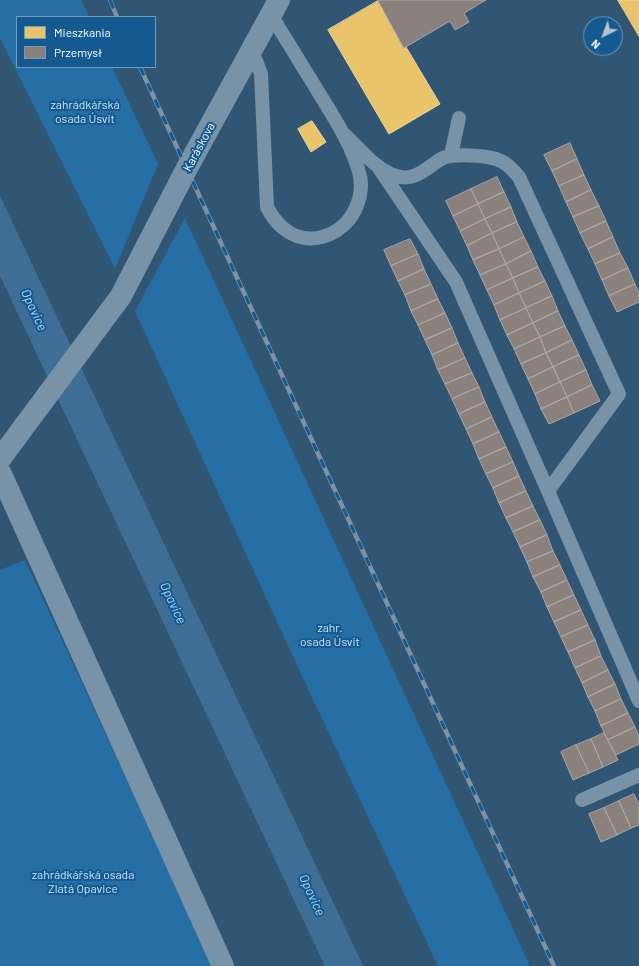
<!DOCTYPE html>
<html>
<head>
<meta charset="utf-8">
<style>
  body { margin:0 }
  #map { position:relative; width:639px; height:966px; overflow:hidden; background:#305674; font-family:Barlow,sans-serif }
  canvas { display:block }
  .legend { position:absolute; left:16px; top:16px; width:140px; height:52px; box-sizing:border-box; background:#145a90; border:1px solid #729cbc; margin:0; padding:5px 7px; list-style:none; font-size:12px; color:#fff }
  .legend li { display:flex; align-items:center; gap:8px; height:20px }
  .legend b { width:20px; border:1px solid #729cbc }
  .north { position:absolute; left:583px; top:16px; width:40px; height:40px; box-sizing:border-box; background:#145a90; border:1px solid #729cbc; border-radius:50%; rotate:222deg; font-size:11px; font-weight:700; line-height:16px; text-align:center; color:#fff }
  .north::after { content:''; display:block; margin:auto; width:14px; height:18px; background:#b7c4ce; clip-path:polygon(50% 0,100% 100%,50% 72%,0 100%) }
</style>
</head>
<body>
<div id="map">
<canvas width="639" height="966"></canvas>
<ul class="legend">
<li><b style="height:11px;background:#e9c46a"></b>Mieszkania</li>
<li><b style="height:11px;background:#8a817c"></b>Przemysł</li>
</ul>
<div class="north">N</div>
</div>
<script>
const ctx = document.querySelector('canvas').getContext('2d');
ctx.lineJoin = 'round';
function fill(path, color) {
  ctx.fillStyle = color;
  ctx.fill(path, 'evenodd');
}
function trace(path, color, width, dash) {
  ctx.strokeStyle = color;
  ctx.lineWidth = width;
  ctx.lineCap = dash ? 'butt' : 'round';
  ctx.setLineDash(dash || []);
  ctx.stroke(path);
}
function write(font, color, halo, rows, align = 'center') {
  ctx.font = font + ' Barlow,sans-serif';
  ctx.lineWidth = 4;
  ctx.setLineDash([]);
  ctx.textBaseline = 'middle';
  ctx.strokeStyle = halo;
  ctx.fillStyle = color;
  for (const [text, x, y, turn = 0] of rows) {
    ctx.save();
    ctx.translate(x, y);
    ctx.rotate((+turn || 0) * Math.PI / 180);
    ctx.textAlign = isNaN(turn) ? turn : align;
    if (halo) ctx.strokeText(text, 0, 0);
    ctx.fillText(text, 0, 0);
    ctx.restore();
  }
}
fill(new Path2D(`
  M0,0h81l8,17h-72v50h95l46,97 -43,105 -115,-231z
  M185,218l345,748h-92l-143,-305 -160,-350z
  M25,560l188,406h-213v-396z`), '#266fa5');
fill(new Path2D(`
  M0,196l334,708 29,62h-38l-325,-690z`), '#3f6f96');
const homes = new Path2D(`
  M618,0h21v36z
  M378,1l26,47 2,-1 34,57 -51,30 -61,-104z
  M312,121l14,21 -15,10 -13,-23z`);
fill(homes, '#e9c46a');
trace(homes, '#f0d697', 1);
const industry = new Path2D(`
  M378,0h108l-22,13 5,9 -14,8 -5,-9 -46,27z
  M570,143l7,16 -25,12 -8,-16z
  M577,159l7,16 -25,11 -7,-15z
  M584,175l7,15 -25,12 -7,-16z
  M497,177l7,15 -26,12 -7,-15z
  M471,189l7,15 -25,12 -7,-15z
  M591,190l8,16 -26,11 -7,-15z
  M504,192l7,15 -26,12 -7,-15z
  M478,204l7,15 -25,12 -7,-15z
  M599,206l7,15 -26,12 -7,-16z
  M511,207l6,15 -25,11 -7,-14z
  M485,219l7,14 -25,13 -7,-15z
  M606,221l7,16 -25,12 -8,-16z
  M517,222l7,15 -25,12 -7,-16z
  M492,233l7,16 -26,11 -6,-14z
  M524,237l7,14 -25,13 -7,-15z
  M613,237l7,16 -25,11 -7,-15z
  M410,239l8,15 -27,12 -7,-16z
  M499,249l7,15 -26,11 -7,-15z
  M531,251l7,16 -25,11 -7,-14z
  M620,253l8,15 -26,12 -7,-16z
  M418,254l6,15 -26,12 -7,-15z
  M506,264l7,14 -26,12 -7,-15z
  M538,267l7,14 -26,12 -6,-15z
  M628,268l7,16 -26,12 -7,-16z
  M424,269l7,15 -26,11 -7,-14z
  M513,278l6,15 -25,12 -7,-15z
  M545,281l7,15 -26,12 -7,-15z
  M431,284l7,15 -27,12 -6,-16z
  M635,284l4,9v9l-22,10 -8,-16z
  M519,293l7,15 -26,12 -6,-15z
  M552,296l6,15 -25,12 -7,-15z
  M438,299l7,14 -27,12 -7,-14z
  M526,308l7,15 -26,12 -7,-15z
  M558,311l7,15 -25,11 -7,-14z
  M445,313l7,15 -27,12 -7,-15z
  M533,323l7,14 -26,12 -7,-14z
  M565,326l7,14 -26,13 -6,-16z
  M452,328l6,15 -26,12 -7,-15z
  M540,337l6,16 -25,11 -7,-15z
  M572,340l7,15 -26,12 -7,-14z
  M458,343l7,15 -27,12 -6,-15z
  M546,353l7,14 -25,12 -7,-15z
  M579,355l7,15 -26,12 -7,-15z
  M465,358l7,15 -27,11 -7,-14z
  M553,367l7,15 -25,12 -7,-15z
  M586,370l6,15 -25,12 -7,-15z
  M472,373l7,14 -27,12 -7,-15z
  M560,382l7,15 -26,12 -6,-15z
  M592,385l8,16 -26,12 -7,-16z
  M479,387l6,15 -26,12 -7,-15z
  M567,397l7,16 -25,11 -8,-15z
  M485,402l7,15 -26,12 -7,-15z
  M492,417l7,15 -26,12 -7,-15z
  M499,432l7,15 -27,12 -6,-15z
  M506,447l7,15 -27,12 -7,-15z
  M513,462l6,14 -26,12 -7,-14z
  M519,476l7,15 -27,12 -6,-15z
  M526,491l7,15 -27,12 -7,-15z
  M533,506l7,14 -27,12 -7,-14z
  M540,520l7,15 -27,12 -7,-15z
  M547,535l6,16 -26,11 -7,-15z
  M553,551l7,14 -27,12 -6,-15z
  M560,565l7,15 -26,12 -8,-15z
  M567,580l7,15 -27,12 -6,-15z
  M574,595l7,15 -27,12 -7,-15z
  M581,610l7,15 -27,12 -7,-15z
  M588,625l7,15 -27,12 -7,-15z
  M595,640l6,16 -26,12 -7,-16z
  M601,656l7,14 -26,13 -7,-15z
  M608,670l7,14 -27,13 -6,-14z
  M615,684l6,15 -26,12 -7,-14z
  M621,699l7,14 -27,13 -6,-15z
  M628,713l7,14 -27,13 -7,-14z
  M635,727l4,9v8l-23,11 -8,-15z
  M604,733l14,27 -15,7 -12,-28z
  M591,739l12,28 -14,6 -13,-28z
  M576,745l13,28 -16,7 -12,-28z
  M634,794l5,11v20l-8,3 -12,-27z
  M619,801l12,27 -14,7 -13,-27z
  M604,808l13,27 -16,7 -12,-28z`);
fill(industry, '#8a817c');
trace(industry, '#ada7a3', 1);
trace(new Path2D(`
  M252,50l9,24 6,133c4,8 9,15 16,21 25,21 59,8 72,-18 6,-13 8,-25 4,-38 -8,-29 -25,-54 -40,-79 -16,-26 -32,-52 -48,-78
  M344,134c16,15 31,35 52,42 19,6 30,-8 45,-17 11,-6 48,-4 60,2 7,3 13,10 18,16l100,217 -71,97 -92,-209 -77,-114
  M451,155l8,-37
  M548,491l91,210
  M582,800l57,-25`), '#7892a7', 14);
trace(new Path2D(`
  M0,459l121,-163 66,-128 92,-168
  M0,472l223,494`), '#7892a7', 22);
const rail = new Path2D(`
  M110,0l7,17
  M140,67l414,899`);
trace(rail, '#7b92a7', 4.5);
trace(rail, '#145a90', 3, [9]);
write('12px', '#c8e6fc', '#145a90', [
  ["zahrádkářská",85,105],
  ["osada Úsvit",85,119],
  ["zahr.",330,628],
  ["osada Úsvit",330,642],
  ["zahrádkářská osada",83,875],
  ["Zlatá Opavice",83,889]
]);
write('12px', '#fff', '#145a90', [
  ["Karáskova",199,147,-62]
]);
write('italic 13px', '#add8f8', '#145a90', [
  ["Opavice",34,310,65],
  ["Opavice",173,603,65],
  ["Opavice",312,895,65]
]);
</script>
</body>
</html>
